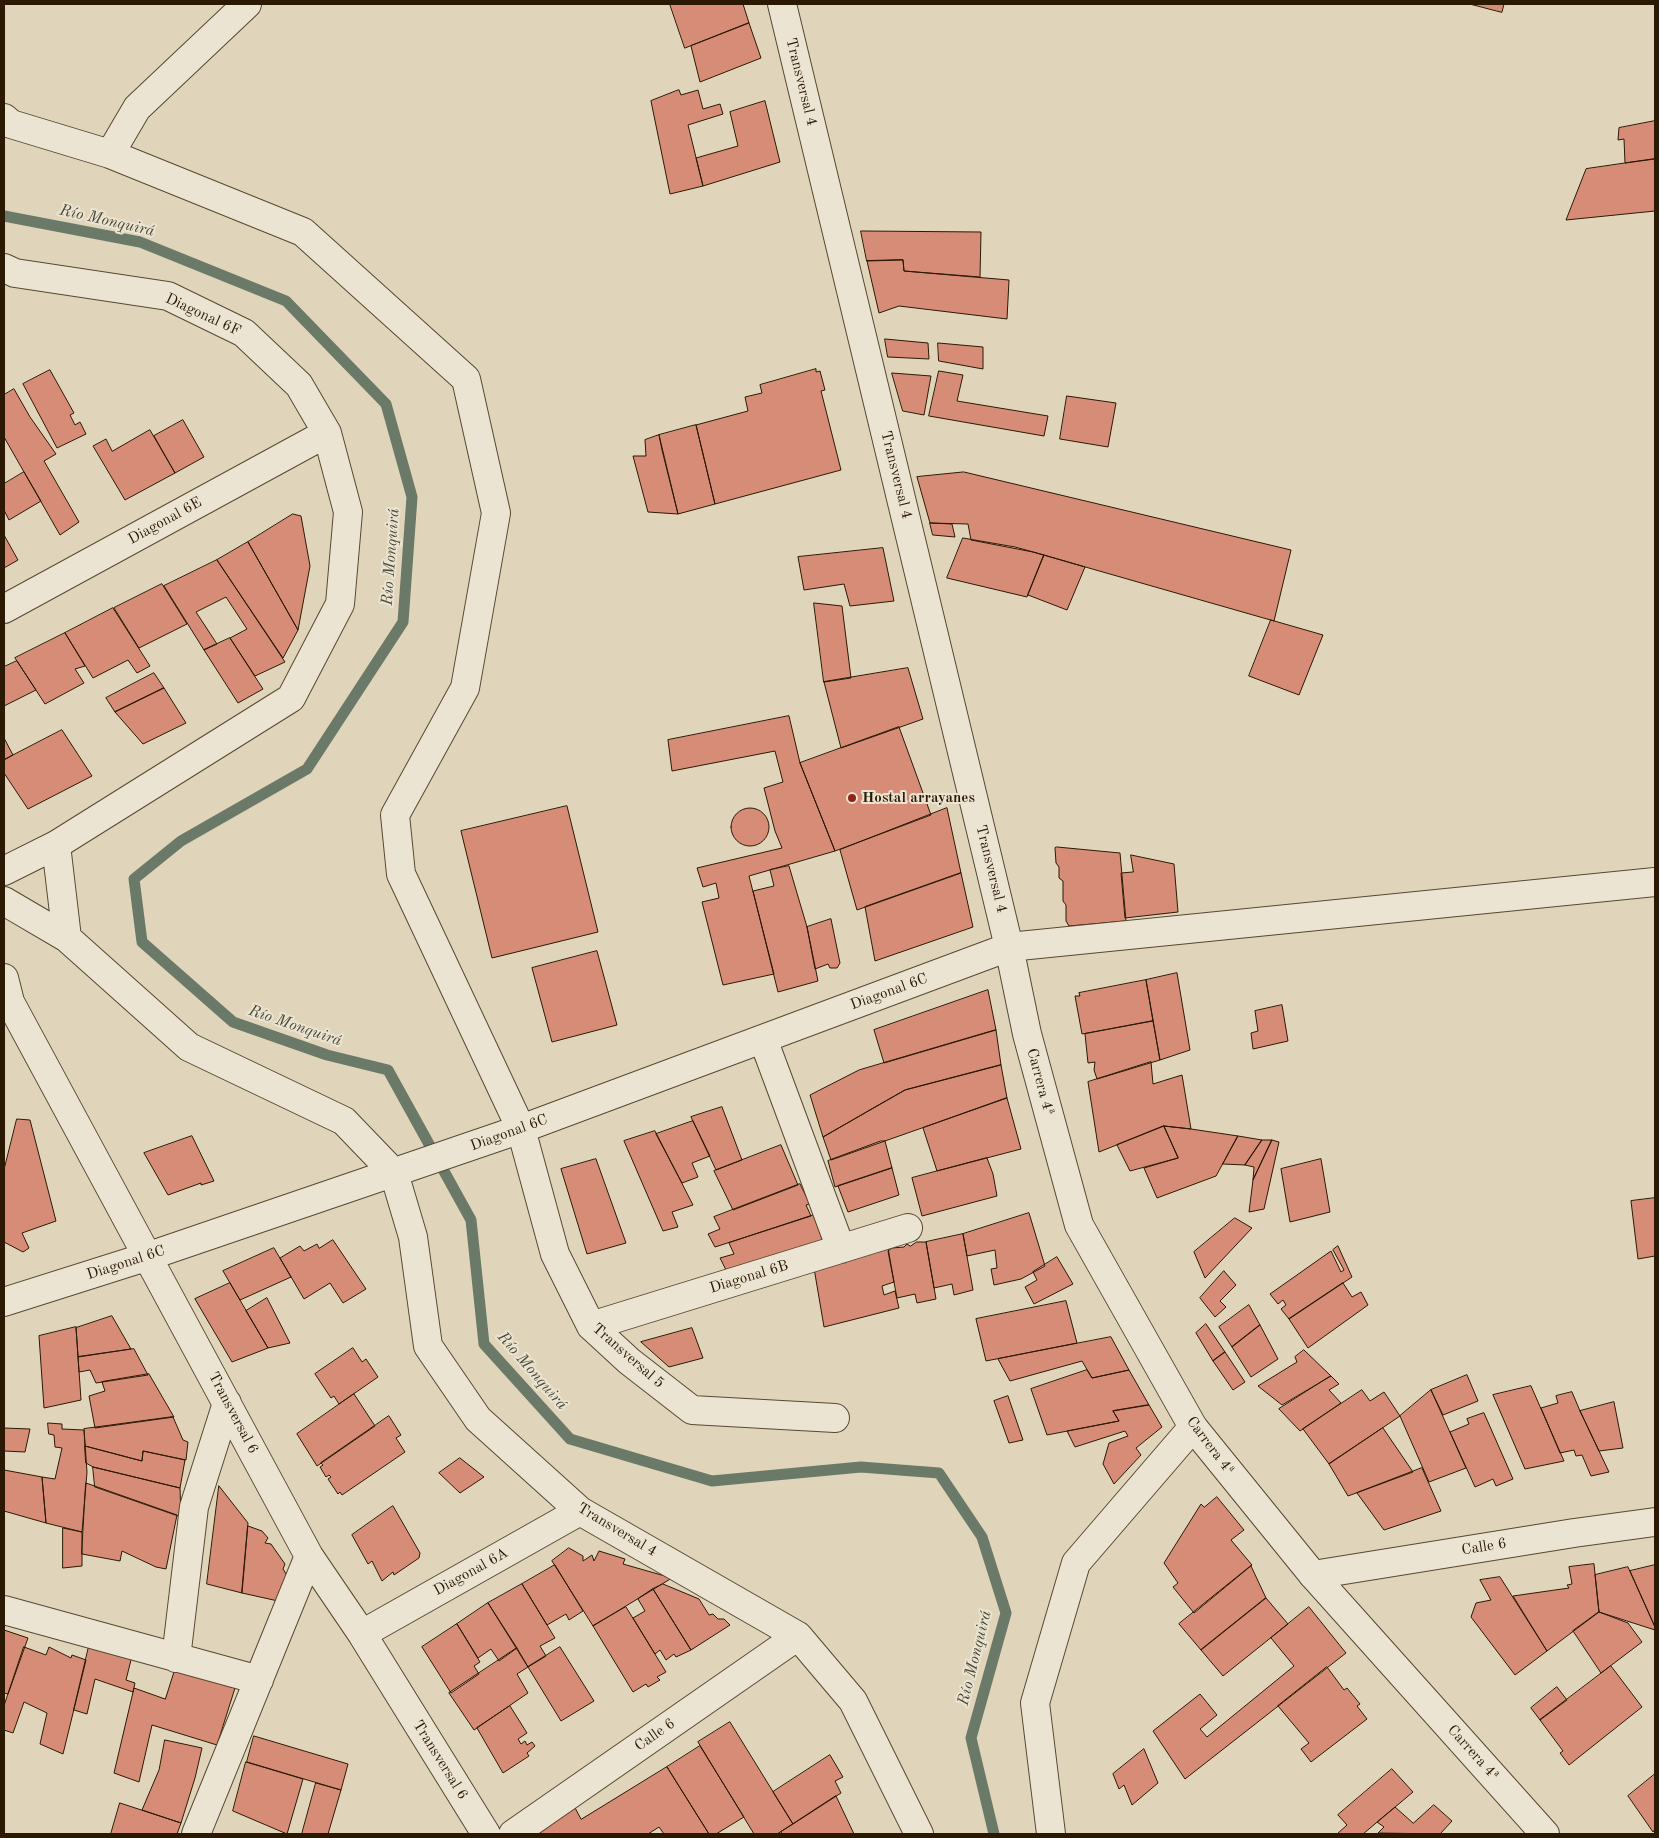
<!DOCTYPE html>
<html>
<head>
<meta charset="utf-8">
<style>
  body { margin:0 }
  #map { position:relative; width:1659px; height:1838px; overflow:hidden; background:#e0d5ba; font-family:"Old Standard TT",serif }
  canvas { display:block }
  .frame { position:absolute; inset:0; border:5px solid #2b1904; pointer-events:none }
</style>
</head>
<body>
<div id="map">
<canvas width="1659" height="1838"></canvas>
<div class="frame"></div>
</div>
<script>
const ctx = document.querySelector('canvas').getContext('2d');
ctx.lineJoin = 'round';
function trace(path, color, width, dash) {
  ctx.strokeStyle = color;
  ctx.lineWidth = width;
  ctx.lineCap = dash ? 'butt' : 'round';
  ctx.setLineDash(dash || []);
  ctx.stroke(path);
}
function fill(path, color) {
  ctx.fillStyle = color;
  ctx.fill(path, 'evenodd');
}
function write(font, color, halo, rows, align = 'center') {
  ctx.font = font + ' "Old Standard TT",serif';
  ctx.lineWidth = 4;
  ctx.setLineDash([]);
  ctx.textBaseline = 'middle';
  ctx.strokeStyle = halo;
  ctx.fillStyle = color;
  for (const [text, x, y, turn = 0] of rows) {
    ctx.save();
    ctx.translate(x, y);
    ctx.rotate((+turn || 0) * Math.PI / 180);
    ctx.textAlign = isNaN(turn) ? turn : align;
    if (halo) ctx.strokeText(text, 0, 0);
    ctx.fillText(text, 0, 0);
    ctx.restore();
  }
}
trace(new Path2D(`
  M4,216l136,26 146,59 100,103 26,93 -9,125 -96,147 -126,72 -47,38 8,63 91,80 94,33 61,15 83,150 13,124 86,95 142,42 149,-14 78,6 43,64 24,76 -35,125 23,96`), '#6b7968', 11);
const building = new Path2D(`
  M670,4h73l6,19 -64,25z
  M1470,4h34l-2,8z
  M749,23l12,35 -61,24 -9,-36z
  M679,90l2,5 17,-5 5,19 17,-5 3,10 -35,11 15,61 -33,8 -19,-93z
  M765,101l15,61 -77,24 -7,-28 42,-12 -8,-34z
  M1655,121v38l-30,4 -1,-24 -6,1 1,-12z
  M1655,159v52l-89,9 20,-51z
  M861,231l120,1 -1,45 -76,-6 -1,-11 -36,1z
  M903,260l1,11 105,9 -2,39 -108,-13 -20,7 -12,-52z
  M885,339l43,4 1,16 -41,-2z
  M938,343l45,4v22l-44,-8z
  M816,369v3l4,-1 5,19 -4,1 20,79 -126,34 -19,-79 52,-14 -3,-14 17,-4 -2,-8z
  M50,370l24,43 -4,2 5,10 5,-3 6,12 -29,14 -34,-64z
  M939,371l24,4 -6,26 91,15 -4,20 -115,-20z
  M892,373l39,3 -7,39 -21,-4z
  M14,389l16,28 26,37 -12,7 35,61 -19,13 -56,-98v-42z
  M1067,396l49,7 -8,44 -48,-8z
  M183,420l21,37 -29,16 -21,-37z
  M696,425l19,79 -37,10 -19,-79z
  M150,430l25,43 -50,27 -32,-54 13,-7 6,12z
  M659,435l3,15 16,64 -30,-2 -15,-56h13l-1,-16z
  M24,472l17,29 -32,19 -5,-10v-26z
  M964,472l327,78 -17,71 -241,-69 -62,-12 -3,-16 -38,-1 -13,-46z
  M293,514l8,2 9,50 -12,64 -50,-88z
  M930,523l22,1 3,13 -22,-2z
  M4,535l14,25 -14,8z
  M963,538l52,9 29,8 -17,42 -80,-19z
  M248,542l50,88 -15,28 -66,-98z
  M883,548l11,53 -44,5 -6,-22 -40,6 -6,-33z
  M1044,555l41,12 -18,43 -39,-15z
  M217,560l68,102 -30,14 -25,-38 17,-9 -21,-32 -30,15 21,32 -13,6 -40,-64z
  M162,584l25,40 -48,24 -25,-40z
  M814,603l28,3 9,72 -27,4z
  M113,608l37,58 -13,7 -9,-13 -35,18 -28,-45z
  M1271,620l52,15 -24,60 -50,-19z
  M65,633l20,33 -10,3 9,14 -39,21 -30,-46z
  M230,638l33,51 -25,14 -34,-53z
  M17,661l19,29 -32,16v-39z
  M908,668l15,51 -82,29 -17,-66z
  M154,673l10,15 -49,24 -9,-14z
  M164,688l22,35 -43,21 -28,-32z
  M789,716l11,47 35,88 -86,25 25,98 -51,11 -21,-83 17,-4 -3,-15 -13,4 -6,-19 85,-20 -7,-17 -11,-43 19,-6 -8,-31 -103,20 -4,-31z
  M899,727l32,88 -96,36 -35,-88z
  M62,730l30,46 -64,33 -24,-36v-13z
  M4,738l9,17 -9,5z
  M567,806l31,126 -106,26 -31,-127z
  M731 827a19 19 0 1 1 38 0a19 19 0 1 1-38 0Z
  M947,808l14,65 -104,37 -17,-60z
  M1057,847l63,6 6,68 -57,5 -3,-5v-16l-3,-4v-20l-4,-3v-11l-3,-4 -1,-15z
  M1131,855l43,9 4,48 -53,6 -4,-45 12,-1z
  M789,866l18,61 11,54 -40,11 -25,-101 21,-5 -4,-16z
  M961,873l12,54 -98,34 -10,-54z
  M831,919l9,44 -3,5h-7l-2,-4 -13,5 -8,-42z
  M597,951l20,74 -65,17 -20,-74z
  M1177,973l13,77 -30,10 -14,-80z
  M1146,980l7,41 -71,13 -7,-38h5l-1,-3z
  M988,990l8,40 -112,33 -10,-33z
  M1282,1005l6,36 -35,8 -2,-16 7,-2 -3,-20z
  M1153,1021l7,39 -63,19 -3,-9 1,-8 -7,1 -3,-29z
  M996,1030l5,35 -96,25 -82,47 -13,-42 49,-25z
  M1151,1062l2,22 29,-9 9,54 -27,-3 -65,26 -11,-70z
  M1001,1065l6,33 -176,62 -8,-23 52,-30 30,-17z
  M1007,1098l14,51 -84,22 -14,-43z
  M722,1107l20,53 -26,10 -25,-53z
  M17,1119l13,1 26,101 -34,12 7,15 -6,4 -19,-10v-72z
  M693,1121l17,35 -18,7 6,14 -16,6 -26,-49z
  M1164,1126l27,3 47,7 -22,40 -59,22 -13,-30 34,-10z
  M1164,1126l14,32 -48,13 -13,-26z
  M655,1131l38,74 -21,7 6,15 -15,4 -39,-90z
  M192,1136l22,45 -13,4v-2l-33,12 -24,-42z
  M1238,1136l24,4 -17,25 -22,-1z
  M1262,1140h10l-19,40 1,-13 -9,-2z
  M1272,1140l7,2 -15,67 -15,3 4,-32z
  M881,1141h4l7,27 -57,19 -7,-26z
  M781,1145l17,40 -65,25 -19,-39z
  M987,1158l6,16 4,22 -75,20 -10,-38z
  M596,1159l30,84 -39,11 -26,-85z
  M1321,1159l9,53 -40,10 -9,-53z
  M892,1168l7,27 -51,17 -10,-26z
  M800,1184l10,20 -4,1 5,11 -96,31 -7,-13 12,-5 -6,-12z
  M1655,1198v58l-17,3 -7,-58z
  M1029,1213l16,53 -24,13 -27,6 -3,-16 6,-1 -2,-18 -28,6 -4,-22z
  M814,1215l10,30 -95,31 -9,-18 14,-4 -5,-11z
  M1235,1218l17,10 -47,50 -11,-26z
  M963,1234l10,56 -19,5 -2,-11 -18,4 -8,-46z
  M333,1240l33,49 -23,14 -13,-20 -26,16 -24,-41 20,-12 4,5 13,-7 2,4z
  M917,1242h9l10,57 -19,4 -2,-9 -18,4 -9,-47 4,-3 12,-1 3,-3 3,2z
  M1338,1246l14,31 -63,42 -8,-10 5,-4 -3,-5 -5,4 -8,-10 61,-43 10,21 3,-2 -11,-20z
  M274,1248l17,29 -51,23 -17,-29z
  M888,1248l6,34 -12,4 2,9 11,-4 4,17 -75,19 -10,-59z
  M1057,1257l16,27 -39,20 -9,-17 12,-7 -4,-8z
  M1224,1271l12,14 -16,16 6,6 -11,10 -15,-19z
  M230,1283l38,65 -36,14 -37,-63z
  M1343,1283l9,14 9,-5 7,13 -60,43 -19,-29z
  M267,1298l23,45 -22,5 -22,-37z
  M1066,1301l11,42 -91,18 -10,-42z
  M1249,1305l11,20 -28,22 -13,-20z
  M112,1316l19,33 -53,8 -2,-29z
  M1206,1324l19,28 -12,9 -17,-28z
  M1260,1325l18,34 -27,18 -19,-30z
  M76,1327l5,73 -37,8 -5,-72z
  M692,1328l11,30 -34,9 -28,-25z
  M1111,1337l18,33 -37,8 -10,-17 -72,20 -12,-22z
  M353,1348l9,14 4,-3 12,18 -39,27 -5,-8 -3,2 -16,-24z
  M134,1349l14,26 -52,8 -6,-13 -11,2 -1,-15z
  M1304,1350l27,26 -49,29 -24,-19 39,-24 -2,-5z
  M1225,1352l20,30 -12,8 -20,-29z
  M1087,1370l5,8 37,-8 20,35 -36,6 6,10 -72,14 -16,-46z
  M149,1374l25,43 -79,11 -6,-32 16,-5 -3,-9z
  M1467,1375l11,26 -35,14 -12,-25z
  M1331,1376l8,8 -10,6 12,13 -41,28 -21,-22z
  M1531,1386l33,75 -39,8 -32,-74z
  M1362,1390l8,11 14,-9 16,24 -71,48 -26,-35z
  M1431,1390l35,78 -37,14 -29,-66z
  M1572,1392l8,19 29,61 -18,4 -9,-21 -6,1 -2,-6 -14,3 -19,-45 17,-5 -2,-7z
  M354,1394l21,32 -58,40 -20,-32z
  M1008,1396l15,44 -14,3 -15,-42z
  M1614,1402l9,46 -24,3 -19,-40z
  M1149,1405l13,22 -26,21 5,7 -27,29 -11,-20 6,-21 19,-7 -3,-5 -50,16 -8,-16 52,-10 -6,-10z
  M1484,1413l29,66 -17,7 -3,-7 -18,8 -25,-55 19,-8 -2,-5z
  M389,1416l12,19 -5,3 9,14 -63,43 -2,-3 -2,2 -10,-15 3,-2 -2,-2 -3,2 -6,-10 3,-2 -2,-2z
  M173,1417l10,23 5,2 -2,18 -43,-9 -1,10 -57,-15 -1,-17z
  M48,1423l14,1v5l22,1 3,42 -5,60 -36,-9 -4,-46 13,2 7,-31 -7,-1 -1,-12 -5,-1z
  M4,1428l26,1 -5,23 -21,-1z
  M1383,1428l30,44 -65,24 -19,-32z
  M85,1446l57,15 1,-10 42,9 -5,28 -87,-21 -7,-4z
  M460,1458l24,19 -24,16 -21,-20z
  M93,1467l87,21 1,29 -86,-30z
  M1422,1468l19,43 -57,19 -27,-37z
  M4,1470l38,7 4,46 -42,-12z
  M86,1483l91,32 -11,54 -10,-2 -34,-16 -2,10 -38,-7z
  M219,1486l29,37 -6,70 -35,-9z
  M1217,1497l27,33 -13,10 21,25 -58,48 -21,-26 5,-4 -14,-20 37,-59 3,3z
  M393,1506l27,47 -1,5 -25,17 -1,-3 -11,9 -10,-20 -4,3 -16,-29z
  M248,1526l14,5 6,7 -3,5 6,1 14,20 -2,5 5,8 -10,24 -36,-8z
  M63,1528l19,4v34l-19,2z
  M569,1548l14,8v5l9,-6 2,6 5,-10 26,8 -2,5 49,14 -79,48 -41,-65z
  M1594,1564l5,48 -52,39 -34,-55 56,-8 -2,-3 5,-1 -3,-17z
  M555,1565l28,46 -14,9 -3,-6 -19,11 -25,-41z
  M1655,1565v62l-25,-56z
  M1251,1566l15,32 -65,52 -22,-26z
  M1628,1567l27,60v3l-56,-18 -4,-37z
  M1500,1577l47,74 -32,24 -44,-58 5,-14 15,-3 -11,-20z
  M522,1584l33,54 -15,8 6,10 -18,11 -40,-64z
  M663,1584l36,15 10,16 4,-1 5,5h6l6,6 -39,25 -38,-61z
  M653,1589l38,61 -15,7 -2,-3 -8,6 -6,-10 -5,4 -22,-36 12,-7 -7,-12z
  M1266,1598l22,26 -65,52 -22,-26z
  M488,1603l29,45 -18,13 -8,-12 -13,9 -21,-34z
  M626,1607l40,65 -9,5 3,3 -12,7 -2,-3 -13,8 -40,-66z
  M1309,1607l37,46 -161,126 -32,-48 47,-37 17,21 -17,14 7,8 87,-71 -23,-28z
  M1599,1612l29,11 14,19 -41,31 -28,-42z
  M457,1624l23,38 -6,4 5,8 -28,19 -29,-46z
  M4,1630l24,8 -20,56 -4,-1z
  M90,1642l42,14 -6,24 9,3 -2,9 -38,-13 -8,35 -13,-4z
  M24,1647l22,8 3,-8 22,11 1,-3 14,5 -23,94 -23,-10 7,-31 -23,-11 -11,31 -9,-3v-24z
  M560,1647l34,54 -33,20 -33,-54z
  M517,1648l11,19 -11,7 11,19 -54,37 -25,-37z
  M1611,1666l31,41 -73,58 -9,-12 3,-2 -23,-31z
  M1327,1667l17,23 3,-2 13,16 -3,2 10,13 -56,43 -10,-13 8,-6 -31,-37z
  M175,1670l60,18 -18,57 -65,-20 -13,57 -25,-9 20,-85 31,11z
  M1557,1687l10,13 -27,20 -9,-12z
  M510,1706l17,27 -9,6 3,5 4,-3 2,4 5,-3 3,4 -8,7 2,3 -26,17 -26,-45z
  M730,1722l63,102 -16,10h-23l-56,-92z
  M254,1736l94,28 -7,26 -94,-28z
  M165,1740l37,8 -7,30 -14,45 -39,-13 17,-40z
  M700,1746l44,71 -28,17h-7l-42,-67z
  M1144,1749l14,34 -26,22 -8,-20 -5,4 -6,-15z
  M830,1755l13,22 -8,4 6,12 -48,31 -20,-32z
  M246,1762l57,17 -16,55 -54,-23z
  M667,1767l42,67h-45l-5,-7 -11,7h-119l45,-28 7,13z
  M1392,1769l21,23 -50,42h-26l10,-9 -9,-10z
  M1655,1774v55l-2,3 -25,-36z
  M316,1783l25,7 -13,44h-26z
  M836,1796l18,38h-72l-1,-2z
  M120,1803l61,20 -4,11h-66z
  M1434,1805l18,16 -12,13 -62,-1 6,-6 -7,-5 18,-15 18,16z`);
fill(building, '#d78c77');
trace(building, '#2b1904', 1);
const minor = new Path2D(`
  M4,118l7,6 99,30 193,78 163,147 30,134 -31,175 -70,127 6,59 120,255 34,125 36,72 38,35 63,49 143,8
  M110,154l27,-46 110,-104
  M4,268l11,5 153,23 76,37 55,52 28,48 21,79 -8,92 -49,94 -235,147 -52,26
  M4,609l323,-176
  M56,845l11,93
  M4,901l63,37 122,109 155,74 50,52 19,64 15,109 50,73 102,92 218,125 55,65 66,133
  M4,978l6,24 299,554 53,78 124,200
  M763,1039l78,210
  M4,1302l145,-46 372,-127 488,-182 646,-65
  M591,1326l317,-98
  M1313,1575l261,-42 81,-11
  M4,1610l255,70
  M362,1634l218,-123
  M176,1658l18,-151 33,-104
  M196,1834l113,-278
  M513,1834l285,-198
  M1051,1834l-16,-131 41,-140 117,-136`);
const tertiary = new Path2D(`
  M782,4l227,943 18,87 52,191 114,202 120,148 232,259`);
trace(minor, '#584832', 30);
trace(tertiary, '#584832', 30);
trace(minor, '#ebe4d2', 28);
trace(tertiary, '#ebe4d2', 28);
for (const [x, y, r, color] of [
  [852,798,5,"#8f2418"]
]) {
  const dot = new Path2D();
  dot.arc(x, y, r, 0, 2 * Math.PI);
  ctx.fillStyle = color;
  ctx.fill(dot);
  trace(dot, '#ebe4d2', 2);
}
write('15px', '#2b1904', '#ebe4d2', [
  ["Transversal 4",801,82,76],
  ["Diagonal 6F",203,315,25],
  ["Transversal 4",896,475,76],
  ["Diagonal 6E",165,521,-29],
  ["Transversal 4",991,869,76],
  ["Diagonal 6C",889,992,-20],
  ["Carrera 4ª",1040,1082,75],
  ["Diagonal 6C",509,1133,-20],
  ["Diagonal 6C",126,1263,-18],
  ["Diagonal 6B",749,1277,-17],
  ["Transversal 5",628,1356,41],
  ["Transversal 6",233,1413,62],
  ["Carrera 4ª",1210,1446,53],
  ["Transversal 4",617,1530,31],
  ["Calle 6",1484,1547,-9],
  ["Diagonal 6A",471,1572,-29],
  ["Calle 6",655,1735,-35],
  ["Carrera 4ª",1473,1753,48],
  ["Transversal 6",440,1760,58]
]);
write('bold 15px', '#2b1904', '#ebe4d2', [
  ["Hostal arrayanes",862,798]
], 'left');
write('italic 16px', '#4b4936', '#ebe4d2', [
  ["Río Monquirá",107,221,13],
  ["Río Monquirá",391,557,-86],
  ["Río Monquirá",295,1026,19],
  ["Río Monquirá",532,1371,49],
  ["Río Monquirá",975,1658,-76]
]);
</script>
</body>
</html>
